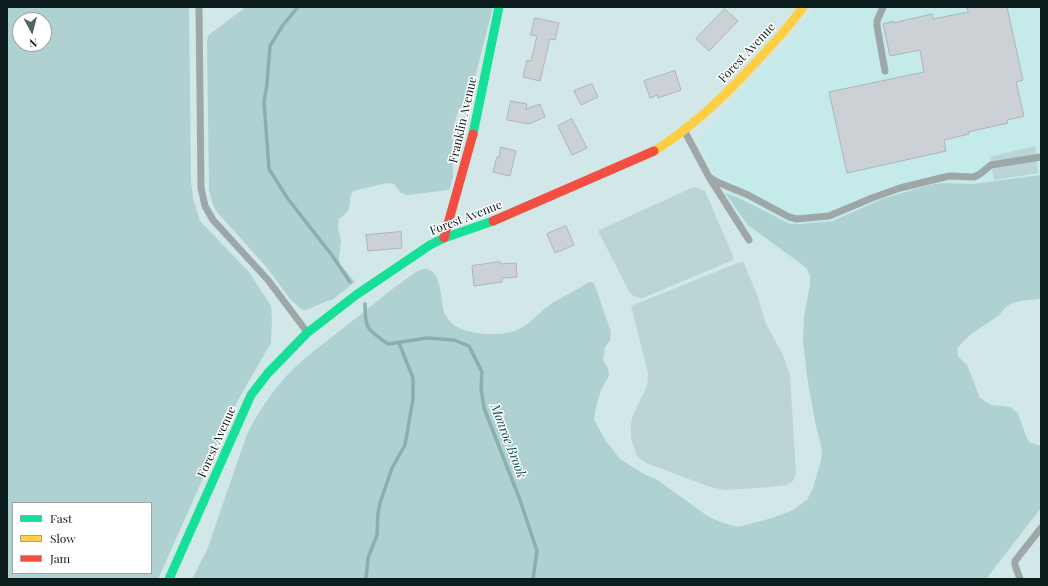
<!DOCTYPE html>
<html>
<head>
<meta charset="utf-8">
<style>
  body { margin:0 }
  #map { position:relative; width:1048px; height:586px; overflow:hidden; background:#d2e8e8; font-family:"Playfair Display",serif }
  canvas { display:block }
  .frame { position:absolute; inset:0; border:8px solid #0d1c1c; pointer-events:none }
  .legend { position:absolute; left:12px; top:502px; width:140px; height:72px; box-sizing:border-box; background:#fff; border:1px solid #9ea4a4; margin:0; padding:5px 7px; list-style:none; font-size:12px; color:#0d1c1c }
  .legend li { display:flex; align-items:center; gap:8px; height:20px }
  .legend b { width:20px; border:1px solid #9ea4a4 }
  .north { position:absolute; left:12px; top:12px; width:40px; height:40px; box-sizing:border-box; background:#fff; border:1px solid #9ea4a4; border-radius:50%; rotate:173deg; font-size:11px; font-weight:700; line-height:16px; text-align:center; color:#0d1c1c }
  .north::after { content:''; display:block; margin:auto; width:14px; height:18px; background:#526363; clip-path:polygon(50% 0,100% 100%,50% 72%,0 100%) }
</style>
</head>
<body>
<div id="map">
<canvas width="1048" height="586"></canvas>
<div class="frame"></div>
<ul class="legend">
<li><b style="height:5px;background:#16e098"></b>Fast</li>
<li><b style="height:5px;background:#ffcf43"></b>Slow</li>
<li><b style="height:5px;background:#f24e42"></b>Jam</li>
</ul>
<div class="north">N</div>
</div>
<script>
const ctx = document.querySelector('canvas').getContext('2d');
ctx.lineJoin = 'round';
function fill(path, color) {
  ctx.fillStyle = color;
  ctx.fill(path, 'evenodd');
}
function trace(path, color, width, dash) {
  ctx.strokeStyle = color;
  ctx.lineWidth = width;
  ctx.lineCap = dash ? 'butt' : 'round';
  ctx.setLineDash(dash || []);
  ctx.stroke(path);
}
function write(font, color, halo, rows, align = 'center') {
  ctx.font = font + ' "Playfair Display",serif';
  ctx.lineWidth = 3;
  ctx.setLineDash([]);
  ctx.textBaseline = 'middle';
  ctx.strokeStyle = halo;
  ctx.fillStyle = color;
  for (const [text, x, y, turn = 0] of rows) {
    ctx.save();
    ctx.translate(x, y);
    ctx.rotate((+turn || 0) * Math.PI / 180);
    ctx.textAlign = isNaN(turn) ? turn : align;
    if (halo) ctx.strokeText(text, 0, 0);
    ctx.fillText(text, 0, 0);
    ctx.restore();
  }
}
fill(new Path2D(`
  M815,7h226v177l-132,21 -116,55 -45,-31 -5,-6 -33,-60 -11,-23 96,-106z`), '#c4eaea');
fill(new Path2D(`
  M1035,146l3,27 -44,7 -4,-23z
  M694,187l11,4 28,65v4l-90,38c-7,0 -10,-2 -14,-7l-30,-58v-3z
  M743,261l14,34 9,29 16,29 8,22 6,98 -3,8 -7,4 -16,2 -45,3 -15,-3 -64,-24 -9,-7 -6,-17v-15l2,-9 14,-29 1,-13 -17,-67z`), '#bbd4d5');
fill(new Path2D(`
  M7,7h182l2,175 2,16 7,23 49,51 22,34 1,14 -1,23 -33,57 -80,179h-151zM20,20h24v24h-24zM13,503h138v70h-138z
  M246,7h247l-24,94 -10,8 -4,12 -3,25 1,31 -4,13 -41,5 -7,-2 -7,-9 -7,-1 -34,8c-4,5 -2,11 -4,17 -2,5 -6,8 -10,11l-1,8 3,14 -2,19 2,5 14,17 -23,18 -5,1 -21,9 -5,-1 -11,-10 -22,-30 -51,-57 -4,-7 -4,-15 -2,-150 2,-5 5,-4z
  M1041,175v124c-11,1 -25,1 -34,7 -3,2 -5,7 -8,9 -14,11 -32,19 -42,34l1,7 9,9 13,33 11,7 19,2 8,6 8,23 3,6 12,4v62l-55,71h-794l15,-29 40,-116c11,-22 26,-44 43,-62 17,-17 37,-31 56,-46 22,-17 44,-36 67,-52 4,-2 9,-6 14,-5 16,3 13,35 18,45 2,4 8,12 12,13 16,8 46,10 62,2 13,-6 21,-18 33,-26 12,-7 25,-13 37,-21l5,1 17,49 -1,9 -5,6 -2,13 5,8 1,8 -8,14 -5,17 -2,13 12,21 14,18 24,15 12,5 53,38 14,6 15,4 34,-9 19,-7 16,-11 6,-12 8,-28 1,-10 -7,-28 -8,-46 -4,-35 1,-25 6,-31v-9l-3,-7 -7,-6 -52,-38 -23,-32 14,5 51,26h12l31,-3 49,-22 47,-14 12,-2 32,1z`), '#afd1d1');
trace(new Path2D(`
  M298,7l-15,18 -13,21 -3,38 -3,18 5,67 19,30 43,55 19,28
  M365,304c0,27 3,25 23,40l39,-6 27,2 15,6 13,26 -1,16 3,20 36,92 17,51 -4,28
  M366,579l2,-21 9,-23 1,-22 2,-10 12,-35 13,-23 8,-46v-21l-14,-35`), '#8bafb0', 3.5);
const building = new Path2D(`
  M967,7h40l16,73 -7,2 8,34 -17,4 1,3 -40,9 1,2 -25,6 2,11 -99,22 -18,-81 95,-20 -4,-22 -30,6 -7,-32 10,-3v2l39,-9 1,5 35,-7z
  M725,9l13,12 -29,30 -13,-12z
  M535,18l24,5 -4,17 -5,-1 -10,42 -17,-4 4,-17 4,1 6,-25 -6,-1z
  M675,71l6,19 -23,8 -1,-3 -7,3 -6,-17z
  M592,84l6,13 -17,8 -7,-14z
  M511,101l16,3 -1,5 14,-5 5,13 -16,7 -22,-4z
  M572,119l15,29 -15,7 -14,-29z
  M501,147l15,4 -6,25 -17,-4 4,-15h2z
  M566,226l8,19 -19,8 -8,-19z
  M401,232l1,16 -34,3 -2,-16z
  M500,262v2l16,-1 1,14 -15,1v4l-28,4 -2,-20z`);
fill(building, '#ccd1d6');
trace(building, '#aeb4b9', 1);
trace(new Path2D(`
  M199,7l2,181 4,18 8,14 55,60 39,52
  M883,7l-6,14v5l8,45
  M685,132l24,45 40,63
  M709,177l8,5 31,13 41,22 8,2 32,-3 43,-18 28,-10 49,-12 25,1 6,-3 11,-9 50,-8
  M1020,579l-5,-14v-4l26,-33`), '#9da7a7', 7);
trace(new Path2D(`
  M473,134l26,-127
  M169,579l82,-184 17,-22 39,-40 49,-38 74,-50 14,-7 49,-17`), '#16e098', 9);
trace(new Path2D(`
  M654,151c39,-24 71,-55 101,-88 17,-18 34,-36 48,-56`), '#ffcf43', 9);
trace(new Path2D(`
  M493,221l161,-70
  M444,238l29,-104`), '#f24e42', 9);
write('12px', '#0d1c1c', '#fff', [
  ["Forest Avenue",747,53,-47],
  ["Franklin Avenue",463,120,-77],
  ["Forest Avenue",466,218,-21],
  ["Forest Avenue",217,442,-66]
]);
write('italic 13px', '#0b4d4e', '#fff', [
  ["Monroe Brook",508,441,69]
]);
</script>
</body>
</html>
